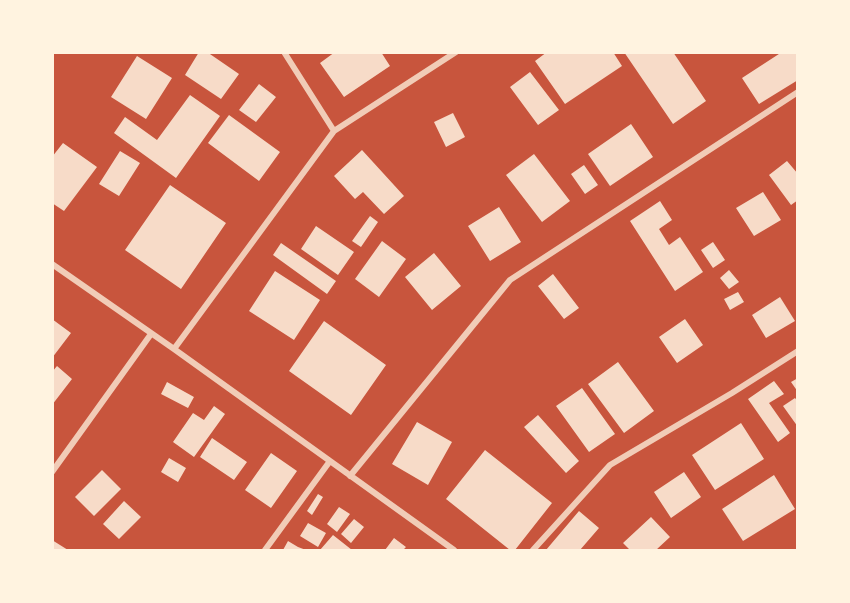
<!DOCTYPE html>
<html>
<head>
<meta charset="utf-8">
<style>
  body { margin:0 }
  #map { position:relative; width:850px; height:603px; overflow:hidden; background:#c8553d; font-family:"Space Grotesk",sans-serif }
  canvas { display:block }
  .frame { position:absolute; inset:0; border:54px solid #fff3e0; pointer-events:none }
</style>
</head>
<body>
<div id="map">
<canvas width="850" height="603"></canvas>
<div class="frame"></div>
</div>
<script>
const ctx = document.querySelector('canvas').getContext('2d');
ctx.lineJoin = 'round';
function fill(path, color) {
  ctx.fillStyle = color;
  ctx.fill(path, 'evenodd');
}
function trace(path, color, width, dash) {
  ctx.strokeStyle = color;
  ctx.lineWidth = width;
  ctx.lineCap = dash ? 'butt' : 'round';
  ctx.setLineDash(dash || []);
  ctx.stroke(path);
}
fill(new Path2D(`
  M199,52h8l32,22 -18,25 -36,-24z
  M335,52h46l9,14 -46,31 -24,-34z
  M547,52h66l9,14 -57,38 -30,-43z
  M624,52h49l33,49 -33,23z
  M782,52h16v28l-39,24 -17,-26z
  M137,56l35,22 -26,41 -35,-22z
  M530,72l29,38 -21,15 -28,-38z
  M259,84l17,13 -20,25 -17,-12z
  M190,95l30,21 -44,62 -62,-45 11,-16 32,23z
  M453,113l12,24 -19,10 -12,-25z
  M229,115l51,37 -21,29 -51,-38z
  M631,124l22,33 -43,29 -22,-32z
  M63,143l34,24 -33,44 -12,-8v-46z
  M362,150l42,46 -20,18 -21,-22 -8,7 -21,-23z
  M120,151l20,12 -21,33 -20,-12z
  M534,154l36,47 -28,21 -36,-47z
  M787,161l11,13v26l-7,5 -22,-30z
  M584,165l14,20 -13,9 -14,-20z
  M170,185l56,38 -45,66 -56,-39z
  M763,192l18,28 -27,16 -18,-28z
  M660,201l12,19 -13,9 10,16 11,-8 23,35 -28,19 -45,-70z
  M499,207l22,35 -31,19 -22,-35z
  M370,216l8,6 -17,25 -9,-6z
  M316,226l38,26 -16,23 -37,-26z
  M382,241l24,18 -27,38 -24,-18z
  M713,242l12,18 -12,8 -12,-18z
  M281,243l55,38 -9,13 -54,-39z
  M434,253l27,33 -29,24 -27,-33z
  M729,270l10,12 -10,7 -9,-11z
  M275,271l45,29 -26,40 -45,-29z
  M553,274l26,34 -15,11 -26,-33z
  M738,292l6,10 -14,8 -6,-11z
  M780,297l15,24 -29,17 -14,-23z
  M52,319l19,14 -19,25z
  M685,319l18,26 -26,18 -18,-26z
  M324,321l62,44 -35,50 -62,-44z
  M618,362l36,49 -30,22 -36,-49z
  M57,366l15,13 -20,26v-33z
  M798,378v14l-7,-10z
  M774,381l10,13 -15,9 21,30 -12,9 -30,-43z
  M167,382l27,15 -6,11 -27,-14z
  M582,388l33,46 -26,18 -33,-46z
  M795,398l3,4v25l-15,-21z
  M214,406l11,8 -31,43 -21,-15 20,-29 11,7z
  M538,415l41,46 -13,12 -42,-46z
  M417,422l35,20 -24,43 -36,-21z
  M741,423l23,36 -49,31 -23,-35z
  M212,438l35,24 -13,18 -34,-23z
  M485,450l67,53 -37,47h-5l-64,-51z
  M271,453l26,18 -26,37 -26,-18z
  M169,458l17,10 -8,14 -17,-10z
  M102,470l19,19 -27,27 -19,-19z
  M684,472l17,25 -30,21 -17,-26z
  M774,475l21,34 -52,32 -21,-32z
  M318,494l5,3 -11,18 -5,-4z
  M124,501l17,16 -22,22 -16,-15z
  M339,507l11,7 -13,18 -10,-8z
  M579,511l20,17 -19,22h-34z
  M651,517l19,20 -14,13h-26l-7,-7z
  M354,519l10,8 -13,16 -10,-9z
  M308,523l18,10 -8,14 -18,-11z
  M333,535l19,15h-32z
  M394,538l12,9 -3,3h-18z
  M52,540l16,10h-16z
  M288,541l10,6 8,3h-23z`), '#f7dbc8');
trace(new Path2D(`
  M284,52l50,79
  M52,264l122,85 280,201
  M174,349l160,-218 122,-79
  M52,472l99,-138
  M350,476l160,-196 288,-188
  M265,550l65,-89
  M533,550l77,-85 122,-72 66,-42`), '#f1ccb7', 6);
</script>
</body>
</html>
